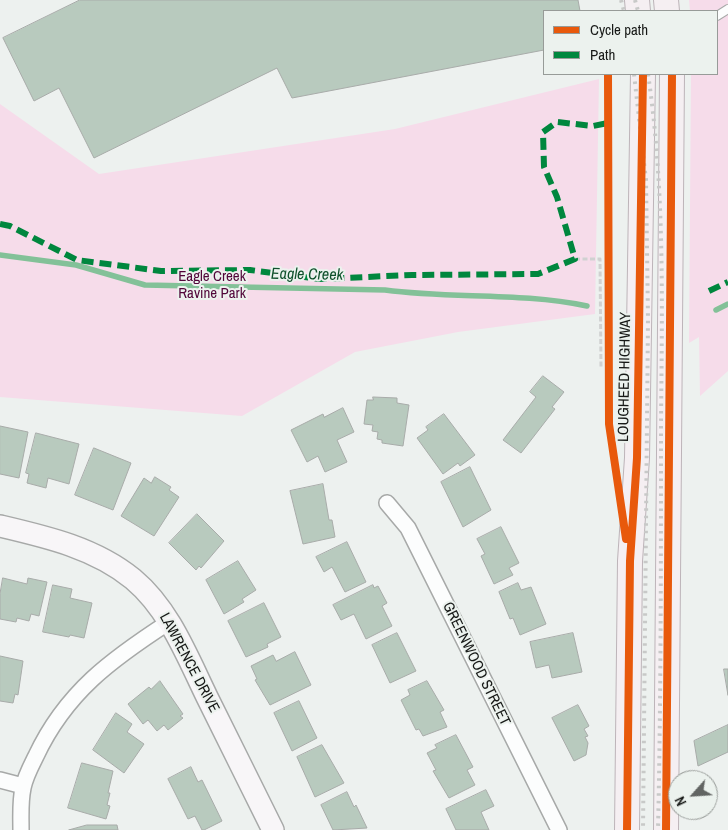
<!DOCTYPE html>
<html>
<head>
<meta charset="utf-8">
<style>
  body { margin:0 }
  #map { position:relative; width:728px; height:830px; overflow:hidden; background:#edf1ef; font-family:"Archivo Narrow",sans-serif }
  canvas { display:block }
  .legend { position:absolute; left:543px; top:10px; width:175px; height:65px; box-sizing:border-box; background:#ecf2ee; border:1px solid #979b98; margin:0; padding:6px 9px; list-style:none; font-size:15px; color:#171917 }
  .legend li { display:flex; align-items:center; gap:10px; height:25px }
  .legend b { width:25px; border:1px solid #979b98 }
  .north { position:absolute; left:668px; top:770px; width:50px; height:50px; box-sizing:border-box; background:#ecf2ee; border:1px solid #979b98; border-radius:50%; rotate:244deg; font-size:14px; font-weight:700; line-height:20px; text-align:center; color:#171917 }
  .north::after { content:''; display:block; margin:auto; width:18px; height:22px; background:#626563; clip-path:polygon(50% 0,100% 100%,50% 72%,0 100%) }
</style>
</head>
<body>
<div id="map">
<canvas width="728" height="830"></canvas>
<ul class="legend">
<li><b style="height:6px;background:#e8590c"></b>Cycle path</li>
<li><b style="height:6px;background:#00873e"></b>Path</li>
</ul>
<div class="north">N</div>
</div>
<script>
const ctx = document.querySelector('canvas').getContext('2d');
ctx.lineJoin = 'round';
function fill(path, color) {
  ctx.fillStyle = color;
  ctx.fill(path, 'evenodd');
}
function trace(path, color, width, dash) {
  ctx.strokeStyle = color;
  ctx.lineWidth = width;
  ctx.lineCap = dash ? 'butt' : 'round';
  ctx.setLineDash(dash || []);
  ctx.stroke(path);
}
function write(font, color, halo, rows, align = 'center') {
  ctx.font = font + ' "Archivo Narrow",sans-serif';
  ctx.lineWidth = 4;
  ctx.setLineDash([]);
  ctx.textBaseline = 'middle';
  ctx.strokeStyle = halo;
  ctx.fillStyle = color;
  for (const [text, x, y, turn = 0] of rows) {
    ctx.save();
    ctx.translate(x, y);
    ctx.rotate((+turn || 0) * Math.PI / 180);
    ctx.textAlign = isNaN(turn) ? turn : align;
    if (halo) ctx.strokeText(text, 0, 0);
    ctx.fillText(text, 0, 0);
    ctx.restore();
  }
}
fill(new Path2D(`
  M689,0h39v371l-28,25 -1,-59 -10,6 2,-269h26v-63h-27z
  M599,79l-4,235 -137,18 -103,20 -113,64 -242,-19v-293l99,70 296,-45z`), '#f6dcea');
trace(new Path2D(`
  M0,255l76,10 69,20 240,5c67,9 135,2 202,16
  M716,310l12,-6`), '#83c198', 5.5);
const building = new Path2D(`
  M80,0h498l2,11h-36v39l-252,48 -15,-30 -183,90 -35,-70 -25,13 -31,-63z
  M543,376l21,16 -12,15 3,2 -34,44 -18,-13 33,-43 -6,-5z
  M373,397l24,1v5l12,2 -6,41 -21,-3v-3l-5,-1 1,-7 -6,-1 1,-6 -9,-1 3,-24h6z
  M343,408l11,24 -17,8 10,22 -22,10 -7,-16 -11,6 -16,-32 32,-16 1,3z
  M444,414l31,41 -15,11 -2,-3 -15,11 -26,-36 11,-8 -2,-3z
  M0,426l28,6 -9,46 -19,-4z
  M36,433l43,11 -10,40 -21,-6 -2,10 -19,-5 2,-9 -3,-1z
  M94,448l37,15 -18,47 -38,-15z
  M470,467l21,43 -28,17 -22,-45z
  M155,477l16,10 -2,3 10,7 -25,39 -33,-20 23,-38 7,5z
  M323,484l6,36h3l3,17 -32,7 -13,-53z
  M197,514l27,27 -23,27 -2,-2 -3,4 -27,-27z
  M501,527l18,36 -10,5 4,7 -19,9 -13,-28 4,-2 -8,-15z
  M347,542l19,40 -21,10 -13,-25 -8,5 -8,-15z
  M238,561l18,29 -14,9 2,3 -20,12 -18,-34z
  M3,578l24,6 1,-6 19,4 -8,34 -8,-2 -2,7 -12,-3 -1,4 -16,-3v-25z
  M518,583l3,7 10,-3 15,37 -26,11 -7,-17 -3,1 -11,-27z
  M53,585l19,4 -2,9 22,5 -8,35 -14,-3 -1,2 -26,-5z
  M373,585l1,3 4,-2 9,17 -5,3 10,20 -26,13 -12,-25 -13,6 -8,-15z
  M264,603l17,34 -14,7 1,3 -22,10 -18,-36z
  M397,633l19,38 -26,12 -18,-38z
  M573,633l9,39 -30,6 -3,-13 -13,3 -6,-26z
  M295,652l16,33 -41,20 -15,-25 2,-1 -6,-13 22,-11 3,6z
  M0,656l23,5 -5,34 -3,-1 -2,9 -13,-2z
  M724,669h4v26z
  M160,681l23,33 -3,2 3,2 -15,12 -4,-5 -7,6 -9,-11 -5,4 -15,-20 21,-17 2,2z
  M427,681l17,29 -4,2 7,15 -24,9 -4,-7 -3,1 -15,-30 9,-5 -2,-5z
  M299,701l18,37 -25,13 -18,-38z
  M578,705l11,21 -5,3 4,7 -3,1 3,6 -2,12 -12,6 -22,-43z
  M116,713l16,11 -5,8 17,12 -20,29 -31,-23z
  M728,725v27l-30,14 -4,-25z
  M456,735l17,32 -6,3 8,15 -26,13 -16,-27 3,-1 -9,-17 10,-5 -2,-3z
  M322,745l22,38 -29,14 -18,-40z
  M82,763l31,8 -5,22h2l-3,12 3,1 -4,13 -38,-11z
  M191,767l7,15 4,-2 20,41 -18,9h-2l-7,-14 -7,3 -20,-40z
  M486,790l8,16 -13,6 8,18h-33l-10,-21z
  M347,792l7,15 2,-2 11,23 -34,2 -12,-25z
  M87,825h30l1,5h-49z`);
fill(building, '#b8cabe');
trace(building, '#a8aba9', 1);
const lane = new Path2D(`
  M717,16l11,-7`);
const street = new Path2D(`
  M387,503l21,25 151,302
  M0,780l23,6
  M21,830c0,-14 -1,-28 2,-42 2,-11 8,-22 13,-32 30,-64 76,-97 133,-134`);
const secondary = new Path2D(`
  M0,526c47,11 95,22 133,53 36,30 54,77 74,118 22,44 44,89 66,133`);
const primary = new Path2D(`
  M637,0l1,11
  M666,0l1,11
  M627,830l3,-269 7,-103 6,-384
  M666,830l6,-756`);
trace(lane, '#a7a9a8', 10);
trace(street, '#a7a9a8', 18);
trace(secondary, '#a7a9a8', 24);
trace(primary, '#bdb4b9', 26);
trace(new Path2D(`
  M575,259h25l1,110`), '#d0d1d1', 3, [5, 2.5]);
trace(lane, '#fcfdfd', 8);
trace(street, '#fcfdfd', 15);
trace(secondary, '#f8f6f8', 21);
trace(primary, '#f5eff2', 24);
trace(new Path2D(`
  M621,0l3,11
  M635,0l3,11
  M634,74l12,106 2,139 -5,511
  M648,74c17,115 14,233 13,349 0,136 0,271 -3,407`), '#c8c9c8', 4, [2.5, 5]);
trace(new Path2D(`
  M0,224l10,2 67,34 84,11 89,-1 69,9 93,-4 126,-1 37,-15 -18,-62 -13,-30 -1,-35 14,-10 36,4 15,-3
  M709,291l19,-9`), '#00873e', 6, [12, 6]);
trace(new Path2D(`
  M608,74l1,350 17,115
  M627,830l3,-269 7,-103 6,-384
  M666,830l6,-756`), '#e8590c', 8);
write('15px', '#510439', '#ecf2ee', [
  ["Eagle Creek",212,277],
  ["Ravine Park",212,294]
]);
write('15px', '#171917', '#ecf2ee', [
  ["LOUGHEED HIGHWAY",625,377,-89],
  ["LAWRENCE DRIVE",189,663,62],
  ["GREENWOOD STREET",476,664,64]
]);
write('italic 16px', '#10512c', '#ecf2ee', [
  ["Eagle Creek",307,275,1]
]);
</script>
</body>
</html>
